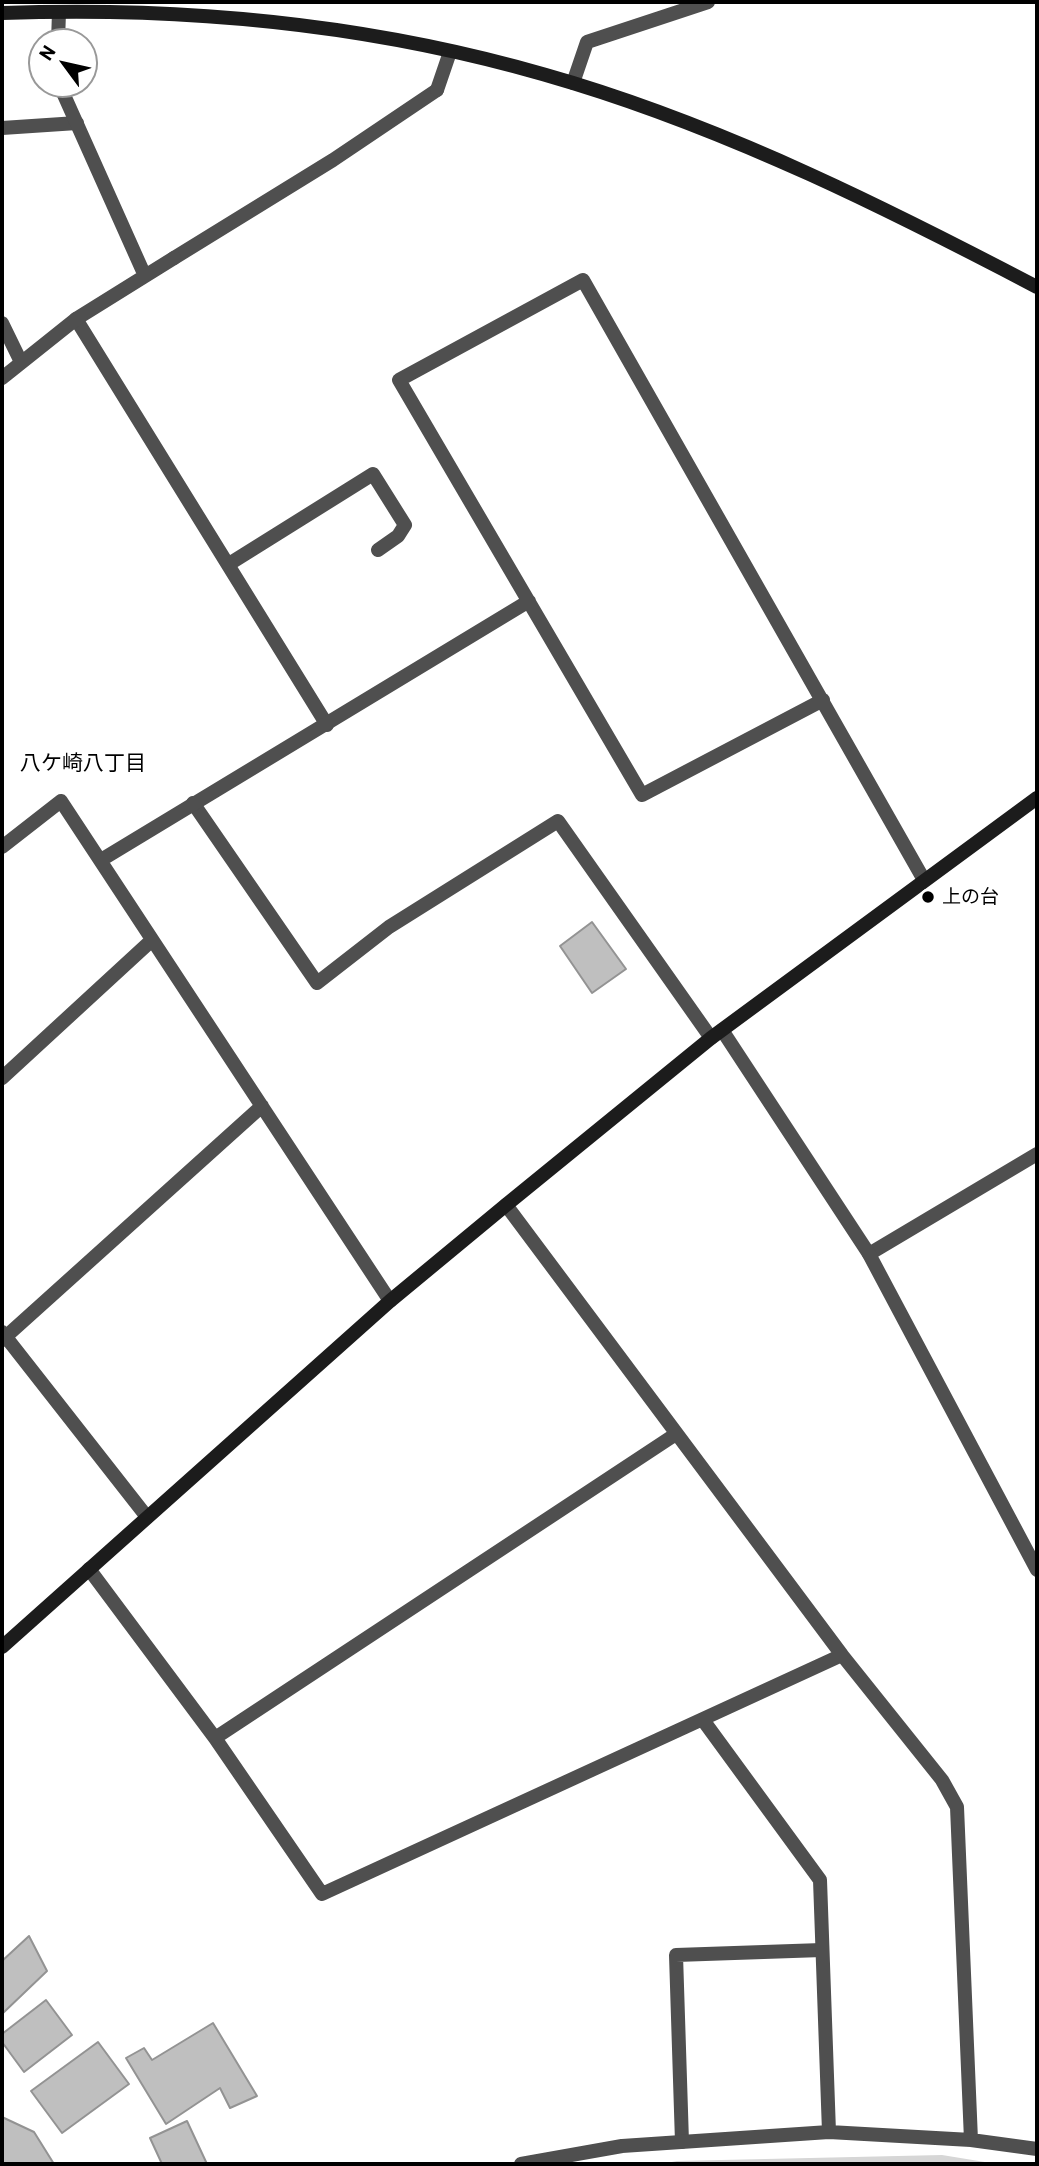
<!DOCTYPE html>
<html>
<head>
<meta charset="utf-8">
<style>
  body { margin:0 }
  #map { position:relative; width:1039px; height:2166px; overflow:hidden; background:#fff; font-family:Barlow,sans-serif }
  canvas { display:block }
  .frame { position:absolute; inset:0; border:4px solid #000; pointer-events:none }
  .north { position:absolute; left:28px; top:28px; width:70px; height:70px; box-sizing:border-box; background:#fff; border:2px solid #999; border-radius:50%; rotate:303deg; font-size:19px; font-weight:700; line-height:28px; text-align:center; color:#000 }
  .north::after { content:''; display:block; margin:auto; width:24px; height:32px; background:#000; clip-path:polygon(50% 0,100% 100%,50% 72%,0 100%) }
</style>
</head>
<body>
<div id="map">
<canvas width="1039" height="2166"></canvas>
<div class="frame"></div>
<div class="north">N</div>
</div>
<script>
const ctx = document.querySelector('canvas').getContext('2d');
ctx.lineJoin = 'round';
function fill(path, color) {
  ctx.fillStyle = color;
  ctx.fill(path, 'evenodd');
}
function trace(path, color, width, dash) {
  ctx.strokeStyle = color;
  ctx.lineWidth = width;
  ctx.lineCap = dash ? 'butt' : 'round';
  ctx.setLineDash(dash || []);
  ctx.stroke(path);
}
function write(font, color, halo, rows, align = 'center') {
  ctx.font = font + ' Barlow,"Noto Sans JP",sans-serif';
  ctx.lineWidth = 5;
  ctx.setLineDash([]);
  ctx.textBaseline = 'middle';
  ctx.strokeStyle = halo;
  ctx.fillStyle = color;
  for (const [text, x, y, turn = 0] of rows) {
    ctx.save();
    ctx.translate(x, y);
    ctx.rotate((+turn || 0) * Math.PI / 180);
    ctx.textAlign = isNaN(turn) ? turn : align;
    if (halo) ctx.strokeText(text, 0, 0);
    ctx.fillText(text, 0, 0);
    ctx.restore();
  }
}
fill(new Path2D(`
  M942,2155l55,9h-336l16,-3z`), '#d6d6d6');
const building = new Path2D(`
  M592,922l34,47 -34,24 -32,-47z
  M29,1936l18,35 -45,43v-53z
  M46,2000l26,35 -48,37 -22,-30v-8z
  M213,2023l44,73 -27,12 -10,-20 -54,36 -40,-66 18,-10 8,12z
  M98,2042l31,42 -67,49 -31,-42z
  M2,2117l32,15 20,32h-52z
  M187,2121l20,43h-45l-12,-26z`);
fill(building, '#bfbfbf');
trace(building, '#939393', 2);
trace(new Path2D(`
  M2,128l75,-5
  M174,258l159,-98 104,-70
  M76,319l251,406
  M2,323l19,39
  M229,564l144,-90 32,51 -7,11 -20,14
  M193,803l124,180 72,-56 169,-106 153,217
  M869,1254l168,-100
  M682,2142l-6,-187 146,-5`), '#4f4f4f', 14);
trace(new Path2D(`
  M58,42l1,-30
  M573,83l14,-41 121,-40
  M63,84l1,11 81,181
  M437,90l13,-38
  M2,378l74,-59 98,-61
  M823,700l-181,95 -243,-415 184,-100 341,600
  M2,847l59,-46 329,500
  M101,860l428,-259
  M722,1030l147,224 168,316
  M2,1078l150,-138
  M506,1205l336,450 100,125 15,27 14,333
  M2,1332l145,185
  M2,1340l260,-234
  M89,1569l126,169 107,156 520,-239
  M703,1720l117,160 9,252
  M215,1738l461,-304
  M521,2164l101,-18 207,-14 142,8 66,9`), '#4f4f4f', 14);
trace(new Path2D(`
  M2,13c192,-7 387,13 571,70 163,50 315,126 464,204
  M2,1647l388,-346 116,-96 205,-167 326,-240`), '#1c1c1c', 14);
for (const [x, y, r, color] of [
  [928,897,7,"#000"]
]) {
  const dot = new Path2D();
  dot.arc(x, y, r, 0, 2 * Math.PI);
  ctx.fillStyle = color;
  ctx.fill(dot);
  trace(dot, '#fff', 2.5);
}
write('19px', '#000', '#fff', [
  ["上の台",942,897]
], 'left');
write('21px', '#000', '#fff', [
  ["八ケ崎八丁目",83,763]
]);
</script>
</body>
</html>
